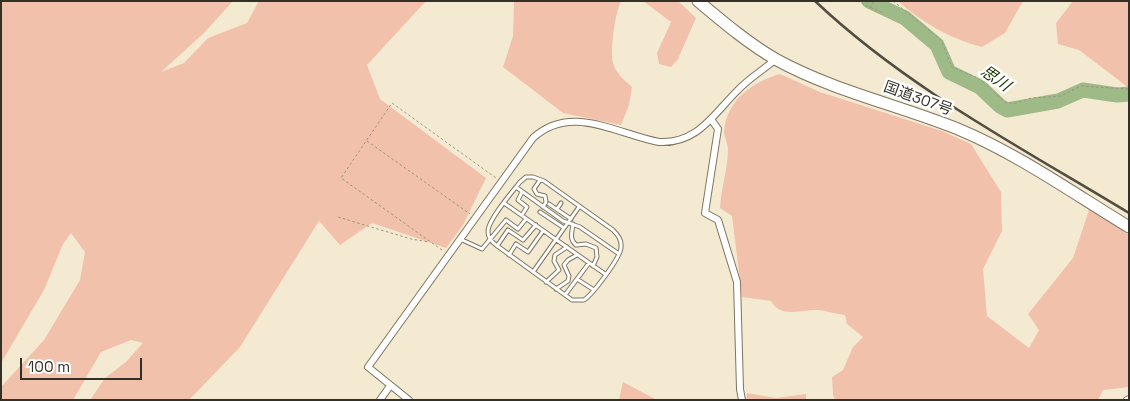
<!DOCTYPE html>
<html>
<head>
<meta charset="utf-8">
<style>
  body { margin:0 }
  #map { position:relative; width:1130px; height:401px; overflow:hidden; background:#f4ead2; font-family:"Space Grotesk",sans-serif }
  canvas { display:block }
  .frame { position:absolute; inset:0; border:2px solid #333027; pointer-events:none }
  .scale { position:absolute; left:20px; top:358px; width:122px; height:22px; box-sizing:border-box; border:2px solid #333027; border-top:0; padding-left:6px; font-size:15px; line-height:18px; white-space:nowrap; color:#333027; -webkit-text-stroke:4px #fff; paint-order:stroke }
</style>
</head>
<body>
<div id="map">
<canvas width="1130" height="401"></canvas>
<div class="frame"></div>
<div class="scale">100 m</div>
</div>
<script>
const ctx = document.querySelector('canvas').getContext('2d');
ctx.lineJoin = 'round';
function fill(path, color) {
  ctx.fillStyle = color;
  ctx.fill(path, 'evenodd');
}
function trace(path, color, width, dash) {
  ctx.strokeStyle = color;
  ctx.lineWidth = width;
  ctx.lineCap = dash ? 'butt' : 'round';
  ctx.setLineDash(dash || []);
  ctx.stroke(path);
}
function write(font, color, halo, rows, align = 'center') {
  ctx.font = font + ' "Space Grotesk","Noto Sans JP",sans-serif';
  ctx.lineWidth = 5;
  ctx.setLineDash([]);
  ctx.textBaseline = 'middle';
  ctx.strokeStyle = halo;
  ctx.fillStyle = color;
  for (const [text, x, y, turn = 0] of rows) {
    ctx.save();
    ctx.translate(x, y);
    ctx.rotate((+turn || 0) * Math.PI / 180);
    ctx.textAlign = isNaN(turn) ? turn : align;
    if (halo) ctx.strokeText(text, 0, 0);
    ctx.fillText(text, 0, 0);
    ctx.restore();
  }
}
fill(new Path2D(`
  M1,1h232l-29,32 -43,39 23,-9 24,-25 39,-15 12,-22h167l-59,64 13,34 106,79 -23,47 -17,23 -74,-25 -32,22 -21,-24 -79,126 -51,53h-99l15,-22 21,-16 17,-19 -12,-3 -30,12 -28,48h-72v-13l43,-47 36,-60 5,-28 -14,-19 -8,11 -19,46 -43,73z
  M514,1h107c-6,12 -11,49 -8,62 2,9 12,18 19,24l-3,18 -8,20 -58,-12 -60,-46 10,-31z
  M643,1h35l18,17 -18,41 -7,8 -12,-3 -2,-11 14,-31z
  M898,1h125l-18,32 -23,14c-31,-8 -60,-24 -84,-46z
  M1073,1h56v87l-50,-38 -21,-6 -2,-21z
  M780,74l40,18 122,39 29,13 30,48 1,39 -19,38 4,47 42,32 10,-18 -11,-16 45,-56 16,-48 40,25v152l-26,3 -5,10h-263l-2,-5 -1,-18 11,-7 10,-23 10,-10 -16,-13 -2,-9c-9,-1 -18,-4 -27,-5 -17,-1 -37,9 -47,-9l-29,-4 -10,-81 -12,-8c1,-19 8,-41 8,-58 0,-6 -4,-13 -4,-19 3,-31 28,-49 56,-57z
  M623,382l34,18h-38z
  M747,393l29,5 30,-4v6h-60z`), '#f2c1ac');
trace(new Path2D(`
  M869,1l36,17 32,27 12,27 31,15 20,19 7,4 51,-9 25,-11 34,5 12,-1`), '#9eba87', 15);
const lane = new Path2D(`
  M526,177h7l11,4 69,49c5,5 9,10 8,18 -1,10 -28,46 -37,52h-12l-76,-55c-4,-3 -8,-7 -8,-13 -1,-11 25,-41 32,-50z
  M540,180l-6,9 3,5 8,2 1,6 -3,5
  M516,187l47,34 17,6 39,27
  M504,203l101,71
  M549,204l22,15
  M557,209l4,-6
  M540,212l24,16
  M522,215l5,-8 -9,-7 4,-8
  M573,224c-1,9 -4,15 3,21l10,-1 10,4 1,9 -4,9
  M460,239l22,10 24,-29 12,9 8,-10
  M497,246l11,-16 15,10 13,-15
  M509,255l7,-11 12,8 15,-21
  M533,272l46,-65
  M577,279l17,11
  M546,282l13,-12 -5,-9 1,-6 12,-8
  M556,289l12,-8 1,-5 -5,-11 4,-5 9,-5
  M565,295l24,-32`);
const street = new Path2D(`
  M711,119l7,10 -13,84 13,7 19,62 3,107 2,11
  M380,400l10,-14
  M409,400l-41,-33 165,-229c38,-35 83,-4 126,4 38,2 54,-27 78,-51 11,-12 26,-21 39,-32
  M1127,400l2,-1`);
const highway = new Path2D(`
  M698,1c25,21 51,43 79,59 57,31 121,45 181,69 60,25 115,64 171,98`);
trace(lane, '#7e7560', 5);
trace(street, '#7e7560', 8);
trace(highway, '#7e7560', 13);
trace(new Path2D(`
  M857,1l25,12
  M893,1l48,39 11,27 26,11 28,25h10l15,-5 30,-2 20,-10 48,3
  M870,8l4,-7
  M367,141l103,73
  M338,217l73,22 18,3
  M442,250l-101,-72 51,-75 104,75`), '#999382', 1, [2.5, 2.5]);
trace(lane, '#fff', 3);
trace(street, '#fff', 6);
trace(highway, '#fff', 11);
trace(new Path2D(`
  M815,1c92,87 207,147 314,212`), '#514d41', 2.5);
write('15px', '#333027', '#fff', [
  ["国道307号",918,99,20]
]);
write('italic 16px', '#1e3700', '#fff', [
  ["思川",995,79,35]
]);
</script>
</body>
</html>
